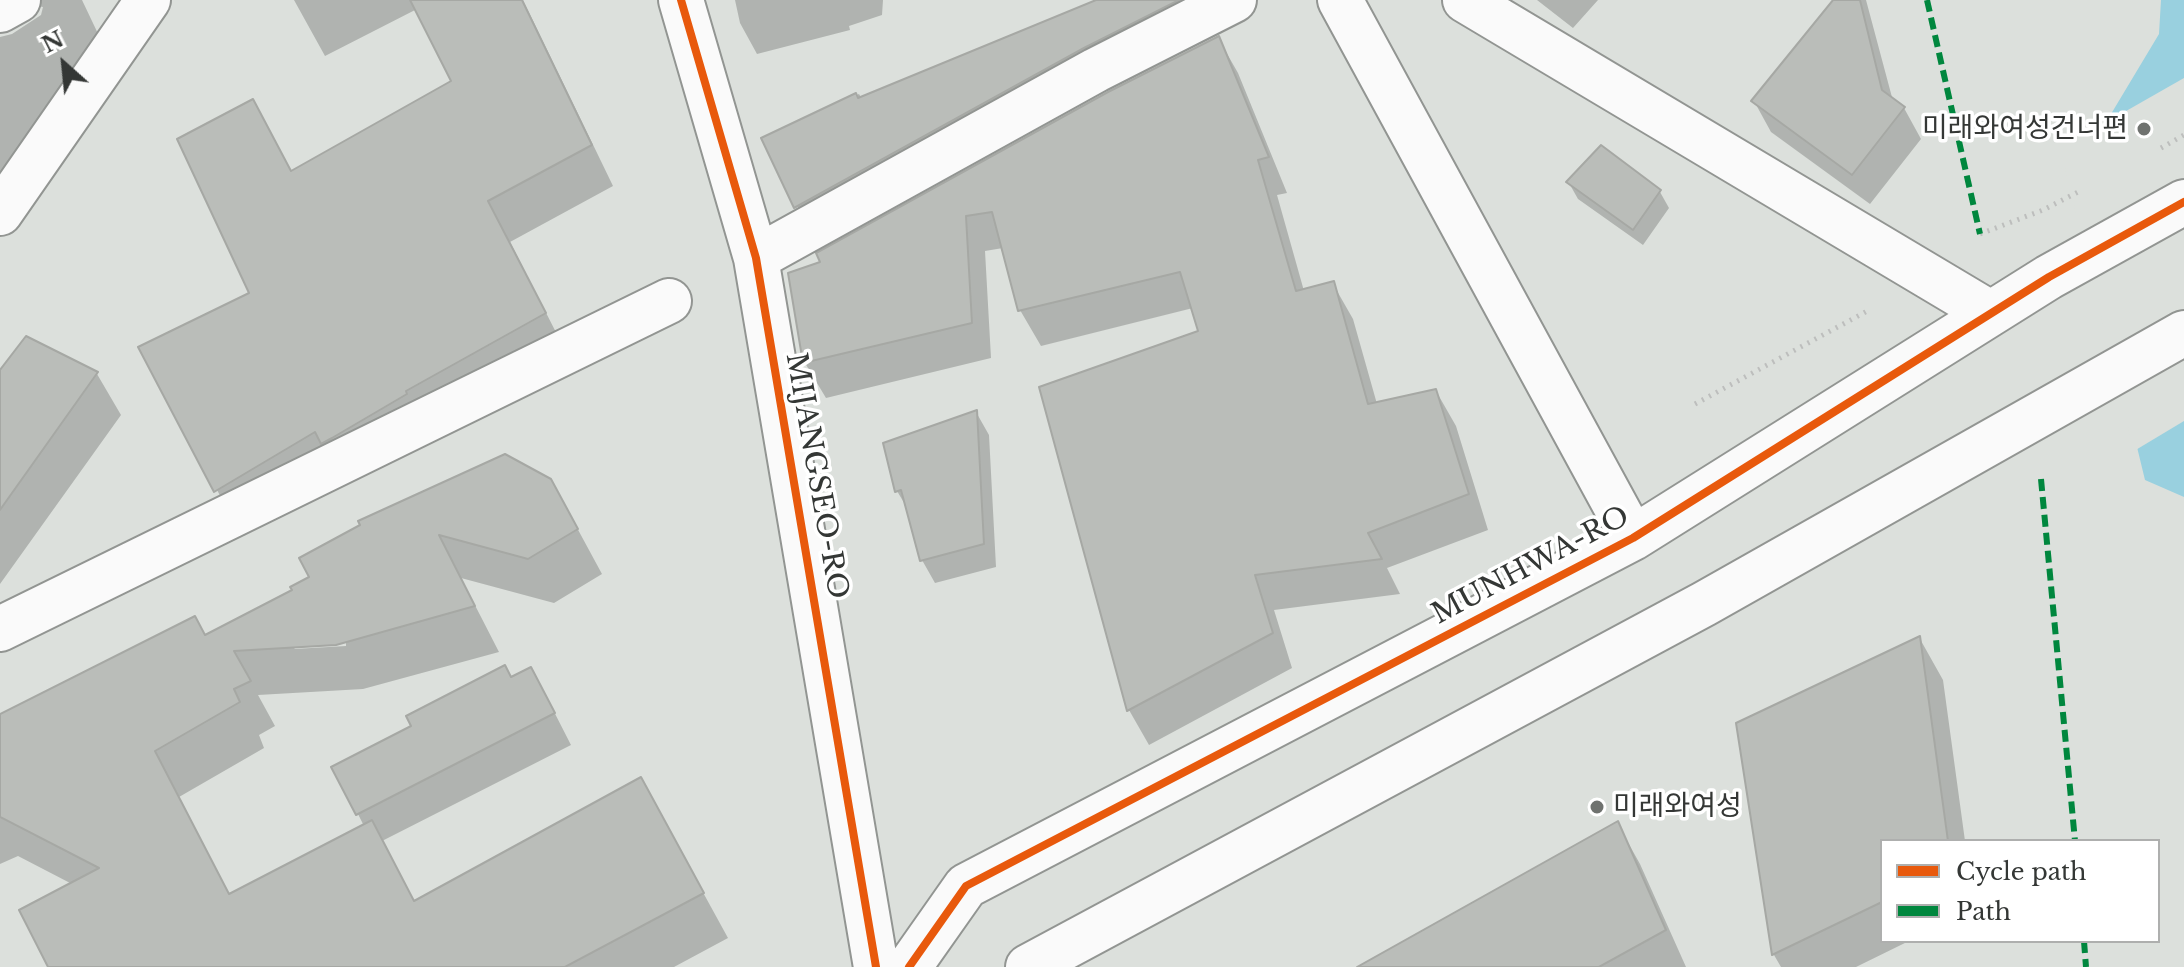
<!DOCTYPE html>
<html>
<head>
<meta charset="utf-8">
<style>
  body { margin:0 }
  #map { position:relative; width:2184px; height:967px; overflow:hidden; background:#dce0dc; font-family:"Libre Baskerville",serif }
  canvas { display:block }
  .legend { position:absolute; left:1880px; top:839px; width:280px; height:104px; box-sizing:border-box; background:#fff; border:2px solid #aeafae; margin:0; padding:10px 14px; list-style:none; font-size:24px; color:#343735 }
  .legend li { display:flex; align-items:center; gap:16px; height:40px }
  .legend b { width:40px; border:2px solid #aeafae }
  .north { position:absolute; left:24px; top:24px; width:80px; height:80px; -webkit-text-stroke:6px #fff; paint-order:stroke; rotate:333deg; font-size:22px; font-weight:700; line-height:32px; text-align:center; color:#343735 }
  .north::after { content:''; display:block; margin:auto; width:28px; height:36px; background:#343735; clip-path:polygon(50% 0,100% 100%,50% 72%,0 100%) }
</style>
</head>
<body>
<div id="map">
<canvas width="2184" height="967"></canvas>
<ul class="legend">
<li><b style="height:10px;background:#e8590c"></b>Cycle path</li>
<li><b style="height:10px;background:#00873e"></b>Path</li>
</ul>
<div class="north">N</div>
</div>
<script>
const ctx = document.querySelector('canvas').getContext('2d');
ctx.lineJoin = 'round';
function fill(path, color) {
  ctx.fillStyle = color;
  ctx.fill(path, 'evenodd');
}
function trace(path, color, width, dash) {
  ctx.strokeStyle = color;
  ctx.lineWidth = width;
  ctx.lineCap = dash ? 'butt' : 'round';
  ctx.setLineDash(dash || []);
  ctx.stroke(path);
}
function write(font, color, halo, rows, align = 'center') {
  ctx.font = font + ' "Libre Baskerville","Noto Sans KR",serif';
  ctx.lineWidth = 7;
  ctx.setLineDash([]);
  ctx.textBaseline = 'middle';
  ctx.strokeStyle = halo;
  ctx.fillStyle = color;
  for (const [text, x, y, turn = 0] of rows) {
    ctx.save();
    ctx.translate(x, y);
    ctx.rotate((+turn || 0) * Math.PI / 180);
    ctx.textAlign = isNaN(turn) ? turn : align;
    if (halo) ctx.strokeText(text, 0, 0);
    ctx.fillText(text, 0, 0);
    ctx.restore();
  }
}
fill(new Path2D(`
  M2161,0h23v497l-39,-17 -79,-326 33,-20 60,-100z`), '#99d0df');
fill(new Path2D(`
  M2184,78v343l-50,30 -72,-296 36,-28z`), '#dce0dc');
fill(new Path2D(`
  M0,0h82l19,40 -101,136v-139l12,-3 29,-19 2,-8z
  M294,0h229l90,186 -103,56 57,112 -328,177 -98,-183 111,-54 1,-192 39,71 162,-91 -37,-73 -92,47z
  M735,0h148l-1,15 -33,11 1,4 -93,24 -17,-31z
  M1101,0h106l-394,236 -50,-97 96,-45 3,5z
  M1537,0h61l-25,28z
  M1836,0h30l27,101 11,7 17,31 -51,65 -99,-72 -17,-31z
  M1218,38l20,35 49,120 -10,2 27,96 29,-7 20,35 24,85 59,-13 20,35 32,104 -101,38 13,26 -126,16 18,58 -143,77 -20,-35 71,-378 -7,-24 -152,38 -21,-36 -17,-62 -18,3 6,107 -165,40 -21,-35 -14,-89 32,-11z
  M1569,183l91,9 9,16 -26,37 -65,-46z
  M27,339l70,35 24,41 -121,169v-211z
  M976,412l13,23 7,132 -61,16 -13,-23 -13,-49 -12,-20z
  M362,526h214l26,48 -48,29 -93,-25 38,74 -136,37 -105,6 17,31 -16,9 5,13 -85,49 51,98 134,-69 -6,-12 153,-135 37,21 23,45 -189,96 33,61 251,-77 62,113 -54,29h-623l21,-83 -54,-28 -18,8v-147l205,-80 90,-46zM346,642v4l-52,3 4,-4z
  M1920,639l23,41 22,161h-83v100h27l-53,26h-75l-7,-12 -35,-231z
  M1617,823l23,41 46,103h-325z`), '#0003');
const building = new Path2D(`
  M410,0h112l70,145 -104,56 58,112 -140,78 1,3 -75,44 -11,6 -6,-12 -101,60 -76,-145 111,-54 -72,-154 76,-40 38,72 160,-90z
  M1096,0h83l-95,48 -290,160 -33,-70 95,-45 2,5z
  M1833,0h27l22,90 23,17 -53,68 -101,-74z
  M1219,36l50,121 -11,3 38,131 38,-10 34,123 68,-15 33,105 -101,39 14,26 -127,16 18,58 -146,78 -88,-324 159,-56 -18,-59 -162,39 -26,-99 -26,4 6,107 -169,40 -15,-90 32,-11 -4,-9 292,-161z
  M1601,145l60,45 -28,40 -67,-48z
  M26,336l72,36 -98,138v-140z
  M977,410l7,134 -64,17 -19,-71 -6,2 -12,-49z
  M505,454l46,25 27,50 -50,30 -89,-24 36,71 -139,39 -102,6 17,30 -17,8 6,13 -85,49 74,143 143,-74 42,81 227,-124 63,116 -139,74h-517l-29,-57 80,-42 -99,-51v-103l195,-98 10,19 87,-45 -2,-3 19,-10 -10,-19 61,-33 -2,-4z
  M1920,636l28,205h-66v61l-110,53 -36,-232z
  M505,665l6,12 20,-10 24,46 -199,102 -25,-48 80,-41 -5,-10z
  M1618,821l48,109 -67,37h-242z`);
fill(building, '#babdb9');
trace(building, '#a6a8a4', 2);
const minor = new Path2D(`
  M681,0l75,258 120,709
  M1340,0l293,538
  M1465,0l525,313
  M0,10l18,-10
  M0,213l148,-213
  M756,258l340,-188 138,-70
  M0,629l669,-328
  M909,967l57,-81 667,-348 416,-261 135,-75
  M1028,967l676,-363 480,-271`);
trace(minor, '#929592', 48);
trace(new Path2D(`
  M2161,148l23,-13
  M1980,234l63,-24 35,-18
  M1695,404l176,-95`), '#bdbebd', 5, [2, 6]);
trace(minor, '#fafafa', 44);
trace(new Path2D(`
  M1927,0l53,234
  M2041,479l34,362
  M2084,941l2,26`), '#00873e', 6, [12, 6]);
trace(new Path2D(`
  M681,0l75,258 120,709
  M909,967l57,-81 667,-348 416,-261 135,-75`), '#e8590c', 8);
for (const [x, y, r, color] of [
  [2144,129,8,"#6f726f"],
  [1597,807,8,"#6f726f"]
]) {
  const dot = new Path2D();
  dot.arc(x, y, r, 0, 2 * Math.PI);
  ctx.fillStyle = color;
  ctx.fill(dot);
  trace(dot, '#fff', 3);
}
write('28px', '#343735', '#fff', [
  ["미래와여성건너편",2128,129],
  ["미래와여성",1613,807,"left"]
], 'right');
write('28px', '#343735', '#fff', [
  ["MIJANGSEO-RO",816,476,80],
  ["MUNHWA-RO",1531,566,-28]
]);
</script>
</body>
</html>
